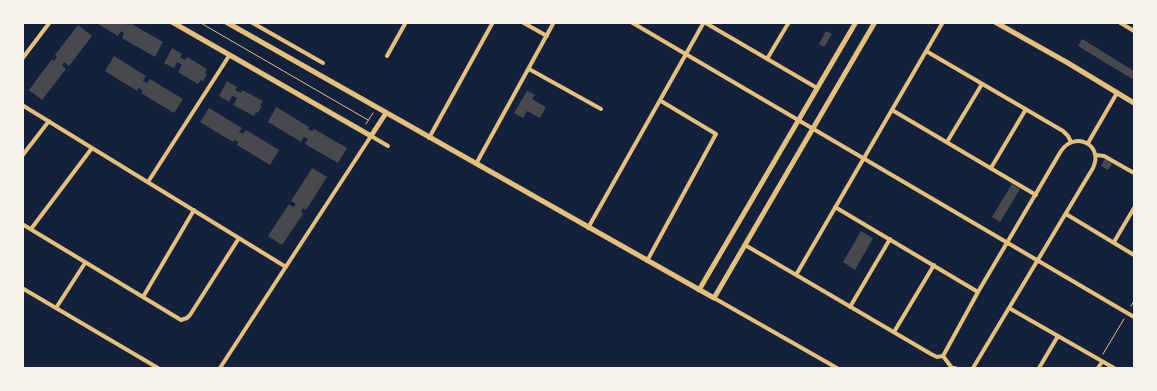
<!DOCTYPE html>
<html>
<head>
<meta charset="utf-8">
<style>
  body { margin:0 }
  #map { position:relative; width:1157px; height:391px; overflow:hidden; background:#14213d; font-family:"Fira Sans",sans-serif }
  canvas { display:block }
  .frame { position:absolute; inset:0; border:24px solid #f6f1e7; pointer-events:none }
</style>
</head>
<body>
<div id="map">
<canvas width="1157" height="391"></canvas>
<div class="frame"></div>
</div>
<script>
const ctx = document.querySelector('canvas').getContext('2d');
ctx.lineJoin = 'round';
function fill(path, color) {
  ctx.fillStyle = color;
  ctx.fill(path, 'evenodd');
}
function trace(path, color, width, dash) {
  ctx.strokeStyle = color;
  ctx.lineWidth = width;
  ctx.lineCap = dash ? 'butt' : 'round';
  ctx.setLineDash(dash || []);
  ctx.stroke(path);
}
fill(new Path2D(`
  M95,22h29l5,3 1,-2 33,19 -8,15 -33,-19 2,-5 -3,-2 -3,5z
  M78,25l14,11 -23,30 -5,-4 -2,4 4,3 -24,31 -13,-10 23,-31 2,2 3,-4 -2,-2z
  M826,31l6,3 -8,13 -5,-3z
  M1082,39l52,32v9l-56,-34z
  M172,48l10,6 -2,3 5,3 2,-3 20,12 -2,4 2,1 -4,7 -2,-1 -3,4 -20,-12 4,-7 -5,-3 -3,6 -10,-5z
  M114,56l32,20 -3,5 4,2 3,-4 33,20 -9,14 -33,-20 2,-2 -4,-3 -2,3 -32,-20z
  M227,81l10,6 -2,3 6,3 1,-3 21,11 -3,4 2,1 -4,7 -2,-1 -2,4 -21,-11 4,-7 -5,-2 -3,6 -10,-6z
  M527,91l8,4 -3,4 14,8 -6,11 -13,-7 -4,7 -9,-5z
  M276,107l33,20 -1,2 4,2 2,-2 33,19 -9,15 -33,-19 3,-5 -4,-2 -3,5 -33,-20z
  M209,108l33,20 -3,4 4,2 3,-4 33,20 -9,15 -33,-20 1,-3 -4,-2 -1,2 -33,-20z
  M1105,159l7,5 -4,6 -7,-4z
  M312,168l15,9 -21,33 -3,-2 -2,4 2,2 -21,31 -14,-9 21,-32 4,3 3,-3 -5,-3z
  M1012,184l8,5 -20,33 -8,-5z
  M861,231l12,7 -18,32 -12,-8z`), '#48494c');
trace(new Path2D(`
  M199,22l169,98
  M366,124l7,-11
  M1131,306l3,-5
  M1103,354l21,-35`), '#e5c07b', 1);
trace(new Path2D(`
  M251,22l72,41
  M522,22l25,14
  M631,22l503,295
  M704,22l113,66
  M1119,22l15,9
  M926,51l137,80 5,5 3,6
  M387,56l19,-34
  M22,59l28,-37
  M767,59l22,-37
  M529,69l72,40
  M22,105l264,162
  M892,110l144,85
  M429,138l64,-116
  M947,142l35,-58
  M1088,143l29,-50
  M1096,155l8,1 30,17
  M22,156l27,-35
  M476,164l78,-142
  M991,168l35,-59
  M148,182l81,-126
  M835,207l143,85
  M1066,214l68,41
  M22,224l159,96 6,-2 3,-3 49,-77
  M588,228l116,-206
  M31,229l61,-81
  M1114,242l20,-34
  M745,245l186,109 6,3 6,-1
  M647,261l69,-127 -55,-33
  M796,275l147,-253
  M22,288l136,80
  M143,297l51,-87
  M714,298l123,70
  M850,307l40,-68
  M56,308l29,-45
  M1009,308l105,60
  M894,332l40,-67
  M943,356l35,-64 83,-141c14,-21 43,-6 32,17l-120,200
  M943,356l9,12h3
  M220,368l151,-232 17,10
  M1039,368l19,-32
  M1098,368l4,-6`), '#e5c07b', 4);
trace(new Path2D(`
  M172,22l199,114 15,-23
  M226,22l488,276 161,-276
  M995,22l73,41 66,40
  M699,290l157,-268`), '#e5c07b', 5);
</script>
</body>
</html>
